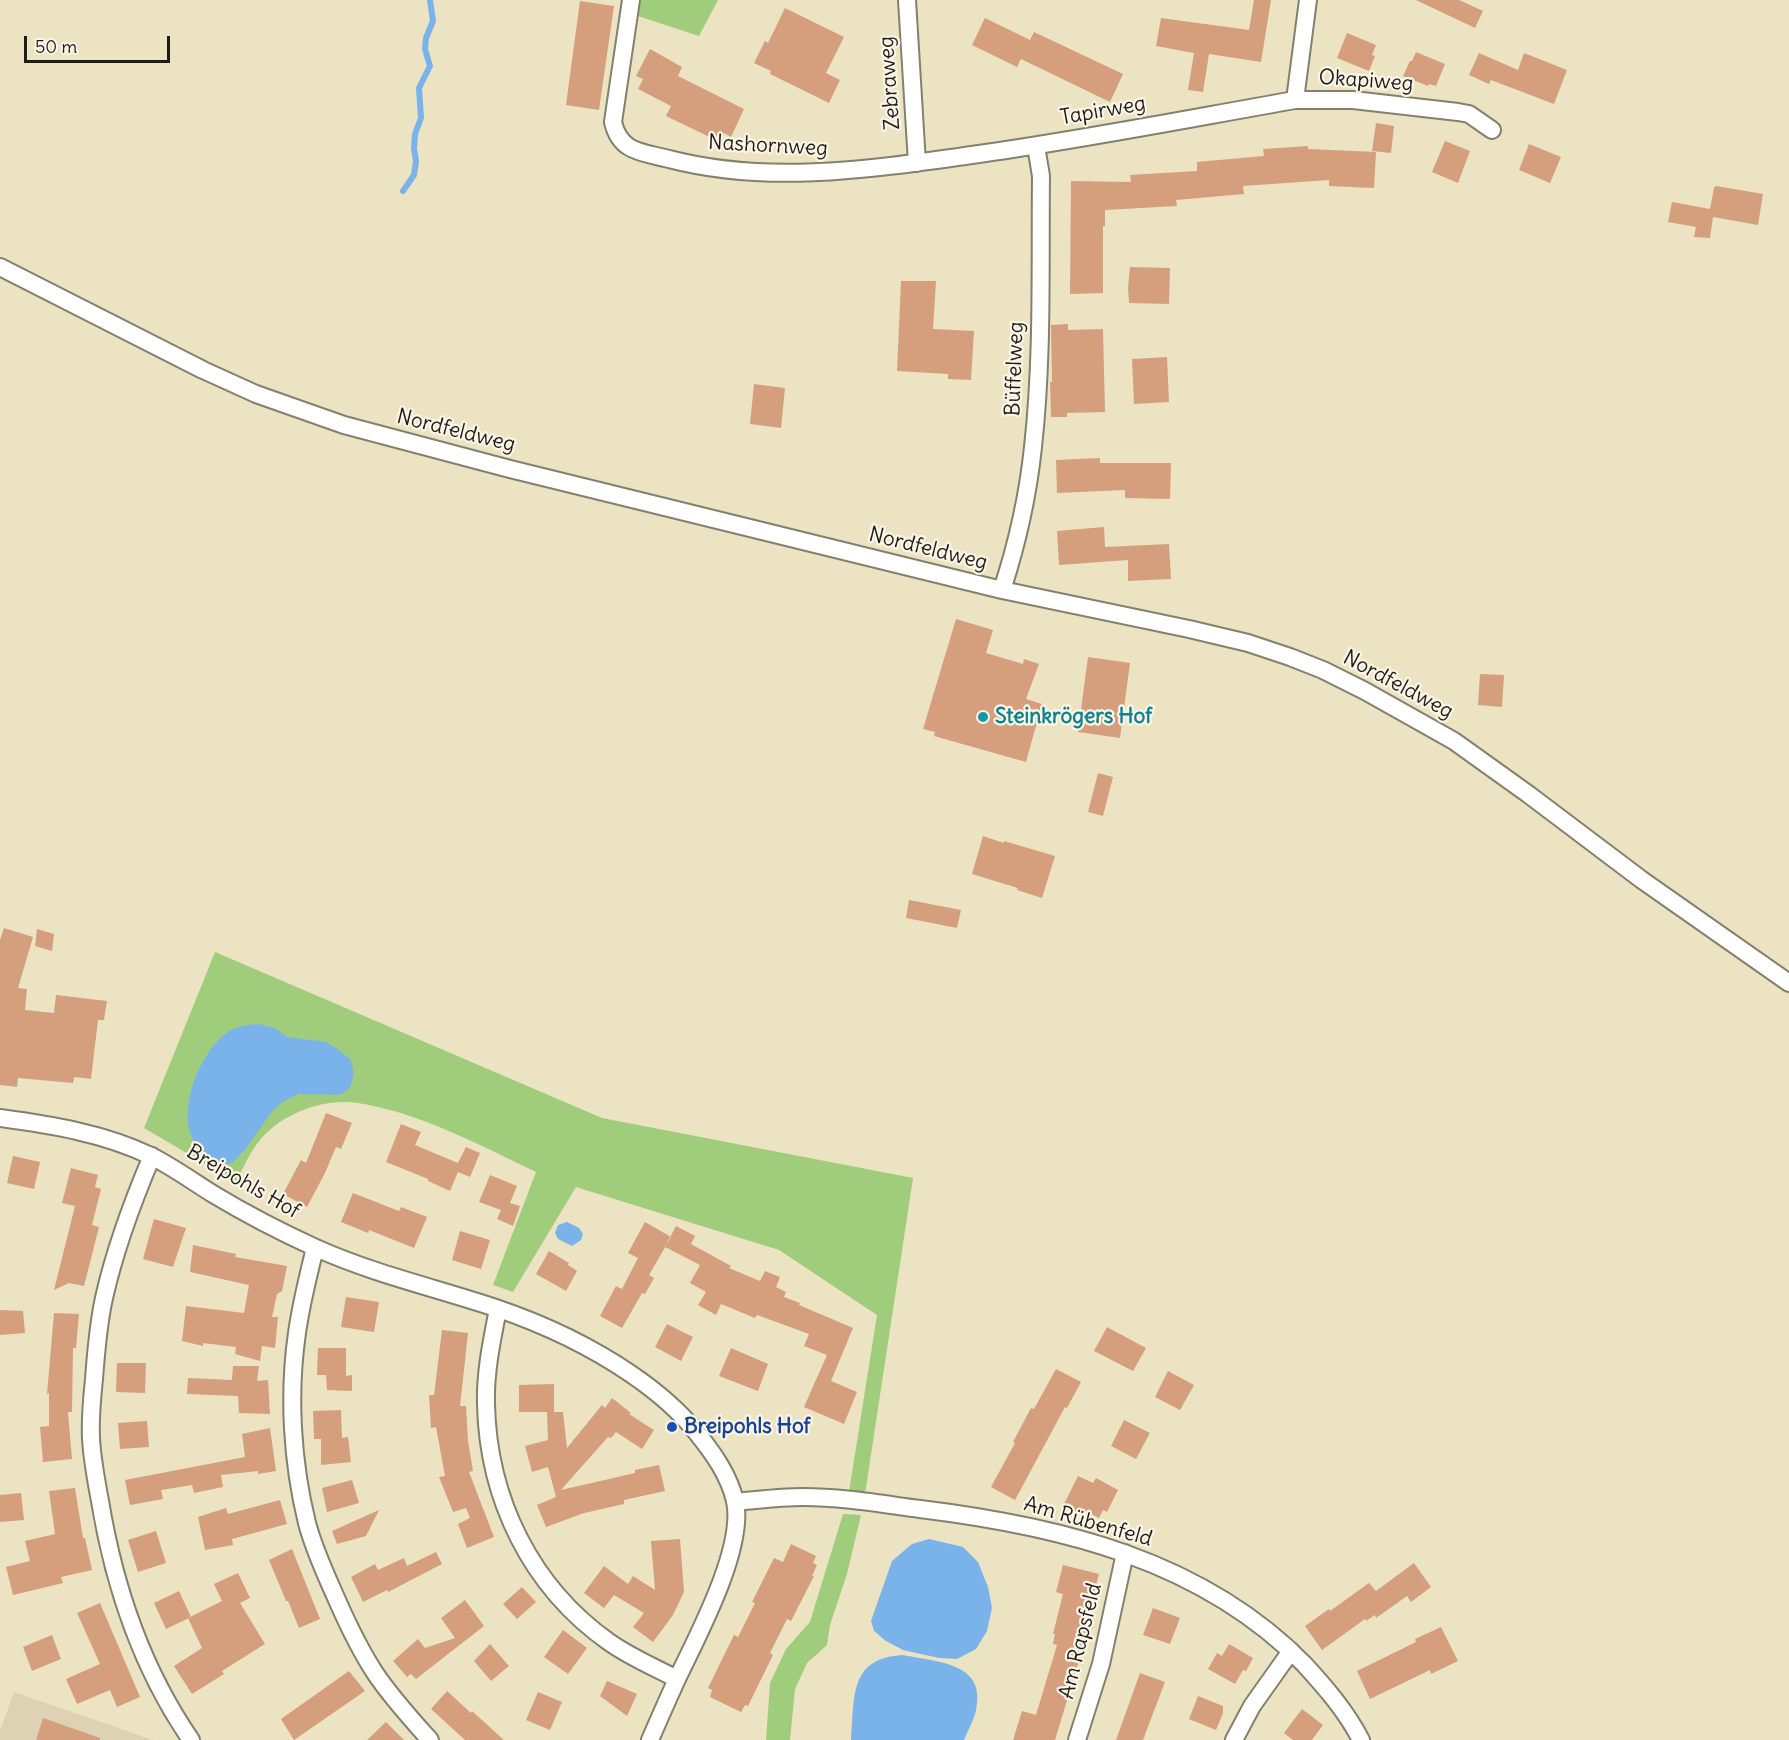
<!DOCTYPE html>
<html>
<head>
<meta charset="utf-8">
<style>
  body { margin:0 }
  #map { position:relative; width:1789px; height:1740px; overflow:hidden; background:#ebe3c1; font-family:Delius,sans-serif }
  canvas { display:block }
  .scale { position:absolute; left:24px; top:36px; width:146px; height:27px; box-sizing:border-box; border:3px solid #1c1c1c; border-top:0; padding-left:8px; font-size:18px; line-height:21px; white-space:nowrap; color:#1c1c1c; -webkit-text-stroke:4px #fcf5e5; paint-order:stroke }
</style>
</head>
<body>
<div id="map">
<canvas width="1789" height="1740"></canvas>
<div class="scale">50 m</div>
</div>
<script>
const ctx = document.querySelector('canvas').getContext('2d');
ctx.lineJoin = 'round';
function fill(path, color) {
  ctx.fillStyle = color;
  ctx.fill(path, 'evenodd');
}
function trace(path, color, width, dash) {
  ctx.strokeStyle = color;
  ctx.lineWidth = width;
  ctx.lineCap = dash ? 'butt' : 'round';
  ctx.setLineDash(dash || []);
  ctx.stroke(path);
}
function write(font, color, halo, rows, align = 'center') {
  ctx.font = font + ' Delius,sans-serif';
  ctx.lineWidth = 4.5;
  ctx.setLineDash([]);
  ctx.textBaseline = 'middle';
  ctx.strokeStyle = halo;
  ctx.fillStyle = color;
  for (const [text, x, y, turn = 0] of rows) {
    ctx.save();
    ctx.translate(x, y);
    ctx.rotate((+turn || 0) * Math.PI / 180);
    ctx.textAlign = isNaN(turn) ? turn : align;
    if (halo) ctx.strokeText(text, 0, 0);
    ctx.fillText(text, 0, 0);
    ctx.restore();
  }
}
fill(new Path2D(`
  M14,1692l139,48h-153v-9z`), '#ded2b4');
fill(new Path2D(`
  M641,0h77l-19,36 -61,-20z
  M215,952l387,166 311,60 -48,316 -16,-2 28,-177 -98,-65 -203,-63 -63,105 -20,-7 43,-113c-44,-21 -88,-44 -135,-59 -19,-5 -38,-11 -58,-11 -24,0 -54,11 -72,27 -17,13 -26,35 -35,53l-92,-54z
  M843,1514l18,1 -14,59 -17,51 -3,20 -20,18 -12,26 -5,51h-24l4,-57 16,-34 24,-27z`), '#9fcd7b');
fill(new Path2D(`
  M259,1024l16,4 12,9 39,5 13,8 12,10 3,14 -4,14 -10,7 -41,-1 -13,6 -12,9 -31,43 -11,11 -9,2c-11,-7 -24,-15 -31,-28 -14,-29 8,-83 32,-102 10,-9 23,-10 35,-11z
  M567,1222l12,6 4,6 -2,6 -9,6 -14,-7 -3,-6 3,-8z
  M929,1539l34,8 15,15 10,25 4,21 -5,23 -11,18 -19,10 -18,-1 -36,-8 -17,-9 -12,-10 -3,-10 21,-60 20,-17z
  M903,1655c33,7 84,7 73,55 -2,10 -8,20 -12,30h-113c4,-42 -3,-82 52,-85z`), '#7ab3ea');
trace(new Path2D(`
  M403,191l11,-16 2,-14 -2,-13 1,-14 6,-16 -2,-30 11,-22 -5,-17 1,-11 7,-17 -3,-21`), '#7ab3ea', 6);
fill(new Path2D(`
  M1254,0h17l-10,62 -52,-8 -6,38 -15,-2 6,-37 -38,-7 5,-28 88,12z
  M1416,0h43l24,11 -8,17z
  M580,1l34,5 -15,104 -33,-5z
  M785,8l59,29 -18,36 14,7 -11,23 -59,-29 1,-3 -17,-8 11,-22 3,2z
  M985,18l45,22 4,-8 89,42 -13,28 -89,-43 -4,8 -45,-22z
  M1347,33l29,12 -4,10 3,1 -6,15 -32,-13z
  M650,49l32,18 -4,9 66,33 -13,28 -7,-4 -4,9 -54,-26 5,-10 -33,-17 5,-10 -7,-3z
  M1416,52l29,12 -9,22 -7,-2 -1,2 -25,-10 7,-15h2z
  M1479,53l39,17 6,-17 43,17 -13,34 -63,-24 -2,4 -20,-9z
  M1376,123l18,3 -3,27 -19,-2z
  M1445,141l25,10 -12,32 -26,-11z
  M1529,144l32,13 -11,26 -31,-13z
  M1308,146v3l68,3 -2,36 -45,-2v-6l-86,6 1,8 -68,6 1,6 -72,4v16h-2v67l-33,1 1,-113 60,1 -1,-7 67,-4v-9l67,-6 -1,-7z
  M1716,186l47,8 -5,31 -45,-8 -3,21 -16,-1 2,-10 -28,-5 4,-20 38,7 4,-21z
  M1130,267l40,1 -1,36 -40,-1 -1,-15z
  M901,281h35l-3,48 41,2 -3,49 -23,-1v-5l-51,-3z
  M1068,324v6l35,-1 2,83 -38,1v4h-16l-1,-35h2l-1,-57z
  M1167,357l2,45 -35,2 -2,-45z
  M754,384l31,4 -4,40 -31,-4z
  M1100,458v5h71l-1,36 -45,-1v-8l-68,3 -1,-33z
  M1104,527l1,20 64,-3 2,35 -43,2v-21l-69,5 -2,-34z
  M956,619l37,11 -7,23 37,11 1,-5 15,5 -13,35 16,5 -16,58 -92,-26 1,-4 -12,-3z
  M1088,657l42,6 -10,75 -42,-6z
  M1480,674l24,1 -2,32 -24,-2z
  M1098,773l15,4 -10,39 -15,-4z
  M983,836l21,7v-2l51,15 -13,42 -25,-8 1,-2 -46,-14z
  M909,900l52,10 -4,18 -51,-10z
  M4,928l29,9 -15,51 9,1 -2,21 29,3 2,-18 51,6 -3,19h-6l-7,59 -17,-2 -1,6 -55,-5 -1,9 -17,-2v-145z
  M37,929l17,5 -2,17 -17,-5z
  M326,1113l26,10 -11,26 -5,-2 -11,26 -18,34 -24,-13 18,-34 5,3z
  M401,1124l20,8 -6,13 43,18 8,-16 14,6 -10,24 -12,-5 -8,19 -22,-10v-2l-42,-17z
  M13,1156l27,6 -6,27 -27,-6z
  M71,1168l27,7 -3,12 6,2 -9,36 7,2 -15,59 -15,-3 -15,7 21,-84 -13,-3z
  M490,1175l27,11 -7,17 10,3 -7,20 -16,-7 4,-9 -22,-8z
  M353,1193l46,18 2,-4 26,10 -13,31 -45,-18 -1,3 -27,-11z
  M154,1219l32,9 -13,39 -30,-8z
  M645,1222l26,15 -22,38 5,3 -9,16 -3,-1 -20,35 -22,-12 16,-30 6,3 16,-31 -10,-5z
  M676,1226l19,10 -4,8 40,22 -2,2 31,13 5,-10 15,6 -4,10 10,5 -2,5 16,6 -1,2 54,23 -22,53 26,11 -13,32 -40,-17 23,-52 -23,-9 5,-12 -52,-19 -2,3 -34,-14 -5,11 -18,-10 8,-13 -16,-9 10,-18 -35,-18z
  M460,1231l30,9 -9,29 -29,-9z
  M193,1245l43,9 -1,3 52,9 -5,25 -5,3 -5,23h6l-3,31 -13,-2 -2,15 -25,-7 1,-7 -33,-4v3l-21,-5 4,-35 58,7 5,-28 -59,-13z
  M549,1251l20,12 -1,2 9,6 -11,20 -30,-17z
  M346,1297l33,5 -5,30 -33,-5z
  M0,1310l23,1 2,22 -25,2z
  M54,1313l25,1 -3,34h-3l-1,64h-4l4,47 -29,3 -3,-35 9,-1v-33l-2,1z
  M667,1324l26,13 -12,24 -26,-14z
  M1107,1327l39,21 -13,23 -39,-20z
  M442,1330l26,3 -8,73h6l2,35 5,30 -4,1 25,65 -27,11 -9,-24 12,-6 -4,-10 -13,4 -14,-35 6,-1 -9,-49 -5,1 -2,-33h5z
  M318,1348h28v28l6,-1v16l-25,-1 -1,-15h-9z
  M731,1348l37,16 -10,27 -39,-15z
  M117,1363h29l-1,30 -29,-1z
  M233,1366h26l-2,15 11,-1 2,34 -31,-1 -1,-17 -51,-2 1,-16 44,2z
  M1056,1369l25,13 -14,26 -2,-1 -50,93 -24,-13 24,-44 -2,-1 18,-34 3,1z
  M1168,1371l26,14 -14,25 -25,-13z
  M554,1384v28h9l4,36 35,-43 3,3 7,-10 19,15 -2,1 25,16 -12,19 -26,-17 -5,6 -3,-1 -47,53 74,-17v-3l24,-5 6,26 -41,9v4l-40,9 -38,14 -9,-22 19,-8 -8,-30 -16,5 -7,-26 23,-6 -1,-28h-28v-27z
  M341,1410l1,28 6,-1 3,25 -30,3v-26h-7l-1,-28z
  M1124,1420l26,13 -14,26 -25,-13z
  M147,1421l2,26 -29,2 -2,-26z
  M270,1428l6,43 -18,3v-3l-37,4 2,12 -29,6 -2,-8 -31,5 2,9 -33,6 -5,-25 120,-23 -3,-23z
  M1078,1476l15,7 3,-5 22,12 -11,22 -4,-2 -4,8 -13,-7 -3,5 -20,-10z
  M352,1480l7,23 -32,9 -5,-24z
  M75,1488l8,50h2l7,32 -31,7 2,6 -50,12 -7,-28 24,-6 -5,-20 30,-7 -6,-43z
  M21,1493l3,27 -24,2v-27z
  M280,1500l7,24 -55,15 1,6 -28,5 -7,-33 28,-9 2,6z
  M379,1510l-13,26 -29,8 -5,-13z
  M156,1531l10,32 -28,9 -10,-32z
  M680,1539l4,53 -11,23 -20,27 -20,-15 11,-14 -30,-18 -10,13 -20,-15 20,-27 24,18 5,-8 22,14 -4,-49z
  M791,1544l25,12 -3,7 4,2 -5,11h2l-23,45 -4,-2 -17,34 3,2 -25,51 -3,-1 -4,7 -31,-15 2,-7 -4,-2 26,-53 4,2 17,-34 -3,-1 22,-44 9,4z
  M292,1549l28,70 -21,9 -11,-27h-2l-17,-41z
  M436,1552l6,12 -54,28 -1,-2 -24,12 -12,-25 24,-13 3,6 26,-12 3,8z
  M1414,1563l17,24 -20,15 -4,-6 -31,22 -1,-3 -9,6 -1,-2 -43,31 -17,-24 24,-17 1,2 39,-28 7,8z
  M1063,1565l36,9 -12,46 3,1 -8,30 -27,89h-42l9,-29 14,4 21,-70 -4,-1 2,-10h-2l10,-40 -7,-2z
  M238,1573l12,25 -10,5 25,41 -43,27 2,3 -32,20 -18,-28 28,-18 -14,-30 34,-17 -8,-17z
  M522,1587l14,15 -19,17 -14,-15z
  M179,1591l12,26 -25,12 -12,-26z
  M465,1600l19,26 -68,53 -5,-5 -4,3 -14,-16 25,-22 7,9 30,-10 -14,-20z
  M100,1603l40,94 -23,10 -7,-17 -33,14 -11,-25 34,-15 -23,-51z
  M1153,1608l27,10 -10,26 -27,-9z
  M1441,1627l17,34 -27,13 -1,-4 -60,29 -13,-28 59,-29 -1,-3z
  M563,1630l24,18 -19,26 -24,-17z
  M52,1635l9,24 -29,12 -9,-24z
  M490,1644l19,22 -18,15 -17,-20z
  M1229,1644l24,14 -7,13 -3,-1 -8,14 -27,-15 9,-16 5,3z
  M349,1671l16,20 -71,49 -13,-21z
  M1140,1673l25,9 -22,58h-27z
  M607,1681l30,13 -10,22 -27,-20z
  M447,1691l24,22 1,-2 32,29h-39l-34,-31z
  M538,1692l24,10 -12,28 -24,-10z
  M1198,1696l25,10v7l-7,17 -27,-11z
  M1302,1709l21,16 -11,15h-19l-9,-7z
  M43,1718l57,20v2h-64z
  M386,1722l18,18h-37z`), '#d59f7e');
const street = new Path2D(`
  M631,0l-18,122c7,31 30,30 56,37 100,26 202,10 303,-4 108,-15 215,-36 323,-55
  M907,0l10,163
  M1308,0l-13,100h58l105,12 11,2 23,16
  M0,267l203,103 53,24 88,31 166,44 492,121 187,39 59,14 42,14 33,13 42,21 89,50 74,53 114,86 147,103
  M1002,590c15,-46 26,-95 31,-143 10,-90 7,-181 8,-271l-5,-30
  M0,1118c51,7 103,15 151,38 22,11 41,25 62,38 33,20 68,38 103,54 58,26 120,40 180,60 47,16 94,38 135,66 25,17 47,35 66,59 16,20 32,42 38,68 10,47 -37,134 -58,178 -9,20 -18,40 -27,61
  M152,1156c-20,47 -37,93 -48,142 -6,27 -8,54 -10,81 -2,19 -4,39 -3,59 1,21 5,42 9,63 14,85 42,168 91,239
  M315,1248c-7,28 -14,56 -18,85 -9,62 -5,129 10,190 7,27 19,52 30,77 11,25 23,50 38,73 16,24 36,46 55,67
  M498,1309c-6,31 -13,63 -12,95 2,95 45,183 123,238 21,15 45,25 68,37
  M735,1502c23,-2 45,-5 68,-5 39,0 79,7 117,12 140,17 282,51 384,155 22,24 42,47 57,76
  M1077,1740l24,-76 24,-111
  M1234,1740l18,-34 39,-55`);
trace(street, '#84806e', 20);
trace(street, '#fff', 16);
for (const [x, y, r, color] of [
  [983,717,6,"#0f9aa8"],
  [672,1427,6,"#1a4fb4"]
]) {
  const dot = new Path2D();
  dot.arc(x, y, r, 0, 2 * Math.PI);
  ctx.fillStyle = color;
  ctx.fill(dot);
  trace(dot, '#fcf5e5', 2);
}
write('21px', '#1c1c1c', '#fcf5e5', [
  ["Okapiweg",1366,81,4],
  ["Zebraweg",890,83,-94],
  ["Tapirweg",1103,111,-10],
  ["Nashornweg",768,146,3],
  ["Büffelweg",1015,369,-88],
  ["Nordfeldweg",456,431,14],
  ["Nordfeldweg",928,549,14],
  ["Nordfeldweg",1398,685,28],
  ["Breipohls Hof",243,1182,30],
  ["Am Rübenfeld",1088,1522,16],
  ["Am Rapsfeld",1081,1641,-76]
]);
write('bold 21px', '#0d838f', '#fcf5e5', [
  ["Steinkrögers Hof",995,717]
], 'left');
write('bold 21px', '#164399', '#fcf5e5', [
  ["Breipohls Hof",684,1427]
], 'left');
</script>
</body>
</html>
